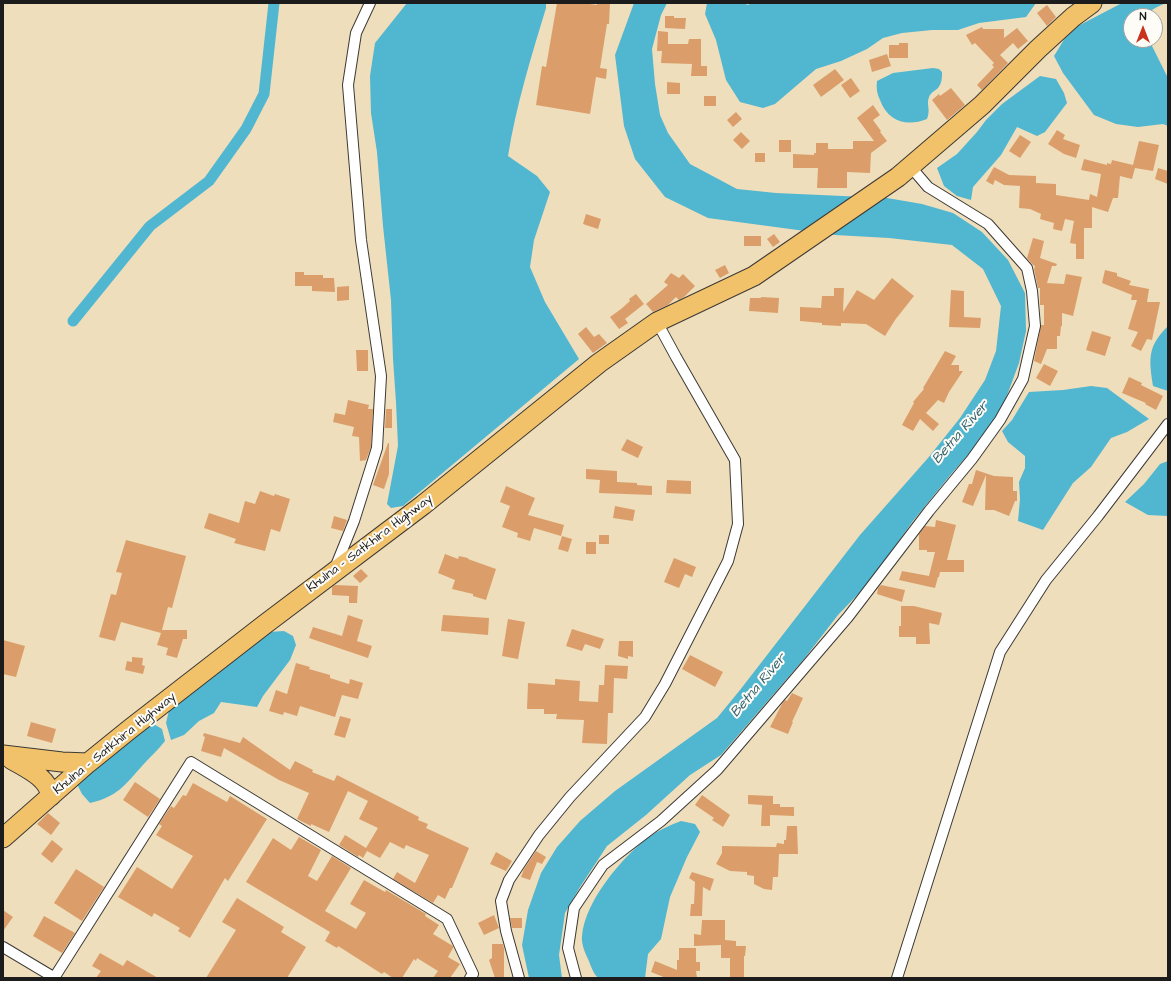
<!DOCTYPE html>
<html>
<head>
<meta charset="utf-8">
<style>
  body { margin:0 }
  #map { position:relative; width:1171px; height:981px; overflow:hidden; background:#eedebc; font-family:"Architects Daughter",sans-serif }
  canvas { display:block }
  .frame { position:absolute; inset:0; border:4px solid #1c1c1c; pointer-events:none }
  .north { position:absolute; left:1123px; top:8px; width:40px; height:40px; box-sizing:border-box; background:#fdfcf7; border:1px solid #a3a29f; border-radius:50%; rotate:0deg; font-size:11px; font-weight:700; line-height:16px; text-align:center; color:#1c1c1c }
  .north::after { content:''; display:block; margin:auto; width:14px; height:18px; background:#c8321e; clip-path:polygon(50% 0,100% 100%,50% 72%,0 100%) }
</style>
</head>
<body>
<div id="map">
<canvas width="1171" height="981"></canvas>
<div class="frame"></div>
<div class="north">N</div>
</div>
<script>
const ctx = document.querySelector('canvas').getContext('2d');
ctx.lineJoin = 'round';
function fill(path, color) {
  ctx.fillStyle = color;
  ctx.fill(path, 'evenodd');
}
function trace(path, color, width, dash) {
  ctx.strokeStyle = color;
  ctx.lineWidth = width;
  ctx.lineCap = dash ? 'butt' : 'round';
  ctx.setLineDash(dash || []);
  ctx.stroke(path);
}
function write(font, color, halo, rows, align = 'center') {
  ctx.font = font + ' "Architects Daughter",sans-serif';
  ctx.lineWidth = 4;
  ctx.setLineDash([]);
  ctx.textBaseline = 'middle';
  ctx.strokeStyle = halo;
  ctx.fillStyle = color;
  for (const [text, x, y, turn = 0] of rows) {
    ctx.save();
    ctx.translate(x, y);
    ctx.rotate((+turn || 0) * Math.PI / 180);
    ctx.textAlign = isNaN(turn) ? turn : align;
    if (halo) ctx.strokeText(text, 0, 0);
    ctx.fillText(text, 0, 0);
    ctx.restore();
  }
}
fill(new Path2D(`
  M407,3h139v5c-15,49 -30,98 -38,148l29,20 13,16 -16,48 -4,27 15,35 34,57 -176,147 -12,2 -4,-4 11,-58 -2,-44 -3,-43 -2,-59 -8,-74 -6,-74 -6,-39 -1,-37 5,-33z
  M634,3h33l-6,12 -9,34 3,35 5,31 8,18 22,31 47,25 39,4 111,5 35,6 31,9 29,19 26,28 17,33 1,38 -7,32 -17,46 -19,29 -31,35 -39,48 -30,42 -24,30 -21,22 -34,44 -83,96 -31,20 -44,40 -39,31 -27,41 -15,26 -6,42 3,23h-33l-7,-33 6,-35 13,-37 16,-26 23,-26 35,-30 102,-73 23,-28 120,-155 68,-77 32,-40 25,-38 11,-29 5,-45 -18,-37 -31,-24 -63,-7 -54,-3 -127,-17 -43,-21 -30,-38 -11,-33 -9,-71z
  M707,3h36l5,2 3,-2h285l-10,14 -47,6 -21,7h-26l-30,3 -19,5 -16,11 -26,12 -25,8 -41,35 -12,4 -23,-6 -14,-22 -10,-40 -11,-26z
  M1122,3h44l-9,4 -15,9h-11v24h18l19,38v48l-5,-2 -25,3 -22,-3 -22,-9 -31,-42 -9,-17 11,-18 13,-12z
  M933,68l6,1 3,3c0,6 0,11 -4,16 -3,3 -7,4 -9,9 -3,8 2,12 -2,22 -20,8 -39,3 -47,-19 -3,-6 -4,-12 -3,-19l16,-8z
  M1040,76l16,3 8,14 3,10 -22,29 -8,4 -20,-9 -16,28 -28,32 -2,13 -14,-4 -13,-10 -7,-18 20,-14 20,-22 9,-12 16,-16z
  M1168,326v65l-15,-5c-4,-27 -6,-39 15,-60z
  M1091,386l16,2 42,31 -22,13 -16,6 -20,29 -18,16 -30,47 -25,-9 2,-22 -1,-17 6,-14v-12l-17,-14 -6,-11 10,-11 17,-28 34,-2z
  M1168,461v55l-20,-1 -23,-13 19,-18 16,-20z
  M284,631l9,5 3,9 -6,15 -27,36 -6,11 -36,-5 -7,11 -15,8 -15,14 -13,5 -5,-17 4,-17 99,-74z
  M152,723l10,6 3,12c-7,9 -15,16 -23,25 -17,19 -25,31 -52,37l-8,-9 -5,-10z
  M681,821l14,3 5,8 -13,25 -17,40 -9,42 -13,15 -3,24h-47c-5,-5 -7,-12 -10,-19 -3,-6 -7,-16 -6,-23 3,-35 40,-79 67,-99 10,-7 21,-12 32,-16z`), '#51b6d0');
trace(new Path2D(`
  M73,321l77,-95 59,-45 37,-52 18,-35 10,-91`), '#51b6d0', 11);
fill(new Path2D(`
  M557,3h26l14,2v-2h13l-1,21h-2l-7,44 7,1 -1,10 -10,-2 -6,37 -54,-9 6,-39 4,1z
  M1047,5l9,12 -9,9 -10,-13z
  M665,16h9v2h12l-1,11 -20,-1z
  M982,27l1,2h21v9l13,-10 11,13 -10,8 -5,-6 -13,12 8,8 -26,27 -5,-5 17,-18 -2,-2 2,-2 -19,-20 -3,2 -6,-10z
  M658,31l10,1v12h20l1,-5h12v27h6v10h-16l1,-12 -31,-1 1,-12h-5z
  M899,43h9v15h-19v-13h10z
  M887,54l4,12 -19,6 -3,-12z
  M835,69l9,11 -23,17 -8,-12z
  M851,78l9,13 -10,7 -9,-13z
  M667,82l13,1v11h-13z
  M951,88l14,17 -18,15 -15,-20 7,-6 1,2z
  M704,96h12v10h-12z
  M873,105l7,10 -7,5 8,11 -1,1 7,9 -16,12 -1,20 -23,-1v16h-30l1,-20h-25v-14l21,1v-2h2v-10h12v6h25v-8h21l-17,-23z
  M736,112l6,7 -9,8 -6,-7z
  M1057,130l8,5 -2,4 17,6 -4,13 -12,-4 -16,-10z
  M741,132l9,9 -8,8 -9,-9z
  M1020,135l11,7 -11,16 -11,-7z
  M779,140h12v12h-12z
  M1139,141l20,4 -6,26 -18,-3 -3,11 -12,-3 -2,22h-5l-5,14 -16,-5v21h-8v31h-8v-15l-6,-1 4,-22 -9,-2 -3,12 -9,-2 1,-6 -14,-4 1,-5 -11,-5 -11,-1 1,-22 -16,-1 -9,-5 -2,5 -7,-4 8,-14 15,8 27,1v7l20,1v11l33,5 1,-6 7,3 4,-23 -20,-4 3,-11 23,6v-2l4,1 1,-4 21,5z
  M755,153h10v9h-10z
  M1158,168l10,3v13l-13,-5z
  M586,214l15,5 -3,10 -15,-5z
  M774,234l6,8 -7,5 -6,-8z
  M744,236h17v10h-17z
  M1033,238l11,3 -4,17 17,6 -1,2h-4l-5,17 17,1 2,-10 16,3 -9,39 -11,-3v13h-1l-1,10h-3v13h-10l-6,15 -7,-3 7,-36h3v-20h-4v-17h-2l-4,-19 1,-3 -2,-1 -6,-7z
  M725,265l4,8 -9,5 -5,-8z
  M1105,270l12,3v3l14,5 -2,4 20,4 -2,13h13l-8,38 -5,-1 -6,12 -10,-5 7,-14 -10,-3 9,-29h-6l1,-5 -30,-12z
  M295,272h9v3h19v3h11l1,14 -23,-1v-5h-17z
  M671,273l8,5 4,-4 12,12 -11,11 -5,3 -3,-3 -8,8 -15,7 -7,-8 22,-19 -4,-3z
  M892,278l22,18 -19,24 -10,16 -19,-12 -25,-1v3l-19,-1v-2l-22,-2v-14l21,1 1,-12h12v-8h10l-1,24 14,-22 17,10z
  M349,286v14l-12,1v-14z
  M951,290l13,1v26l17,1 -1,10 -31,-1z
  M636,294l8,10 -19,15 3,4 -9,6 -9,-12 11,-8 9,-8 -1,-2z
  M761,297l18,1 -1,15 -29,-2 1,-13h11z
  M586,327l8,10 5,-3 8,9 -14,10 -15,-19z
  M1092,331l19,6 -6,19 -19,-6z
  M356,350h12v21h-11z
  M945,351l11,5 -5,9h8v6h4l-14,21 -5,11 -6,-3 -12,13 13,11 -6,7 -13,-12 -7,12 -11,-6 12,-22 -1,-1 11,-13 -1,-1z
  M1044,364l14,7 -8,15 -14,-8z
  M1129,377l13,6 -1,2 22,11 -7,14 -11,-6 1,-1 -24,-10z
  M348,400l21,5 -1,4h5l-2,38 -5,13 -6,1 -1,-24 -7,-1 2,-9 -21,-5 2,-9 10,2z
  M386,409h6v19h-7z
  M627,439l16,8 -5,11 -17,-8z
  M388,443h1v31l-5,15 -11,-4z
  M586,469l31,2v11l20,1v2l15,1v9l-53,-2 1,-13 -14,-1z
  M976,470l18,6 19,1v14h4v10h-2l-6,15 -15,-6h-9l1,-35 -13,31 -11,-4 7,-18h3z
  M667,480l24,1v13l-25,-1z
  M506,486l29,12 -7,17 36,10 -3,11 -27,-8 -4,13 -13,-4 1,-4 -16,-6 8,-21 -10,-4z
  M260,491l14,5 1,-2 15,5 -10,33 -9,-3 -6,22 -31,-8 2,-4 -32,-11 5,-15 30,10 6,-22 10,3z
  M615,506l20,4 -2,11 -20,-3z
  M334,516l13,4 -4,11 -12,-3z
  M936,520l20,5 -9,35h17v12h-24l-1,5h-1l-3,11 -36,-8 3,-9 27,5 6,-24h-8v-2h-8v-16l6,-8 10,1z
  M599,535h10v9h-10z
  M562,536l10,3 -4,13 -10,-3z
  M126,540l60,16 -14,52 -4,-1 -6,23h25v9h-4l-6,19 -11,-3 2,-7 -11,-3 4,-12 -40,-11 -6,19 -16,-4 12,-43 5,1 6,-22 -6,-1z
  M586,542h10v12h-10z
  M445,554l13,5 1,-3 9,2v1l28,10 -10,31 -13,-4v-2l-21,-5 3,-9 -17,-7z
  M674,558l22,9 -4,10 -7,-3 -6,14 -15,-6z
  M361,569l7,7 -8,7 -7,-7z
  M335,585l23,1 -1,17h-8v-7l-17,-1v-8z
  M881,585l24,5 -3,12 -25,-8 1,-6z
  M901,606h13l28,7 -3,12 -10,-2 1,21h-14v-7h-17v-11h2z
  M348,615l15,5 -6,21 15,5 -4,12 -59,-20 4,-11 29,9z
  M443,615l46,3 -1,17 -47,-4z
  M508,619l17,3 -7,37 -16,-3z
  M572,629l32,10 -4,10 -15,-5 -3,7 -16,-5z
  M3,640l22,6 -9,31 -13,-3z
  M619,641h14v16l-5,-1v3l-10,-3z
  M690,655l33,17 -8,15 -33,-18z
  M132,657l11,1 -1,7 3,1 -2,8 -18,-4 2,-9 5,1z
  M296,663l14,4 -1,2 21,6v3l19,6 1,-5 13,4 -5,16 -16,-4 -7,22 -35,-11 -3,10 -13,-4 -1,3 -14,-4 7,-21 11,4z
  M605,665l23,1 -1,13 -13,-1 -1,35h-5l-1,31 -25,-1 2,-23 -28,-1 1,-5h-13v-5h-17l1,-26 27,2v-6l25,2 -1,20 19,1 1,-17h5z
  M792,693l11,5 -11,24h1l-5,12 -18,-7 12,-23 3,-4 2,1z
  M340,716l11,3 -6,19 -11,-3z
  M31,722l25,7 -4,14 -25,-7z
  M204,733l36,10 3,-6 47,33 5,-9 18,9 -1,2 22,9 3,-6 82,42 -1,3 10,4 -2,4 43,20 -17,40h-2l-5,11 -7,-4 -5,8 -40,-24 4,-7 18,11 14,-28 -23,-10 -2,4 -14,-7 -10,16 -13,-7 -4,7 -4,-3 -1,2 -19,-12 6,-10 21,13 12,-20 -19,-9 9,-18 -20,-10 -19,41 -18,-8v2l-14,-7 12,-26 -30,-13 -55,-32 -3,9 -20,-6 4,-14 -2,-1z
  M135,782l25,17 -12,18 -25,-17z
  M193,783l34,19 3,-6 37,23 -39,62 -3,-3 -35,60 -12,-7 2,-3 -26,-15 -2,4 -34,-20 19,-30 35,22 21,-33 -37,-21 6,-9 -3,-2 12,-18 3,2 9,-13 3,1z
  M702,795l28,20 -7,12 -11,-7 2,-2 -19,-13z
  M748,795l25,1v8h7v3h14v9l-24,-1v11h-9l1,-21 -14,-1z
  M48,813l12,10 -9,12 -14,-11z
  M787,826h10l1,28h-19l-1,23h-5l-1,13 -8,-1 -10,-5v-8l-7,-1v-3l-17,-1 -14,-7 6,-11v-7l54,1 1,-4 7,1v-4h2z
  M299,837l22,13 -13,26 9,5 15,-25 19,12 -26,43 31,18 10,-16 -16,-9 14,-24 21,12 1,-2 40,24 -1,2 14,9 -6,9 20,12v2l-5,9 12,7 -10,14h-17l5,-7 -21,-13 -1,3 -2,-2 -12,19h-9l-9,-6 -2,2 -44,-28 -1,2 -12,-7 5,-9 -84,-50 27,-44 18,12z
  M52,840l11,9 -11,14 -11,-9z
  M536,851l10,6 -4,7 -5,-2 -7,18 -9,-3 3,-8z
  M496,852l16,9 -6,10 -16,-7z
  M76,869l28,18 -22,34 -28,-18z
  M692,872l22,7 -4,12 -7,-4 -1,29h-12l1,-12h3l1,-22 -6,-4z
  M237,898l47,29 -3,5 25,15 -19,31h-81l30,-48 -14,-8z
  M3,910l10,7 -10,14z
  M494,915l5,13 -15,7 -6,-12z
  M44,916l31,17 -13,20 -29,-17z
  M510,918h12v10h-10z
  M702,920h23v20l11,1v5h10l-1,10h-1v22h-14v-20h-9v-13l-27,1v-12l7,1z
  M492,944h11l1,5v29h-9l-6,-18 3,-2z
  M679,948h17v14h4v9h-4l1,7h-31l-15,-6 4,-11 22,9v-10h2z
  M100,953l23,13 4,-6 31,18h-62l5,-7 -9,-5z`), '#db9e6a');
const street = new Path2D(`
  M335,568l19,-47 23,-73 4,-72 -20,-136 -13,-155 8,-52 14,-30
  M3,947l52,31
  M54,978l137,-216 256,157 26,55 -3,4
  M519,978l-13,-47 -5,-30 8,-21 30,-45 31,-38 75,-80 20,-33 63,-123 10,-37 -3,-64 -59,-103 -19,-35
  M576,978l-8,-30 6,-40 29,-43 58,-44 56,-51 131,-153 81,-106 43,-52 28,-39 23,-41 12,-53 -3,-35 -5,-23 -39,-44 -60,-37 -18,-21
  M897,978l103,-326 46,-72 52,-64 70,-92`);
const highway = new Path2D(`
  M3,755l59,7 26,1
  M11,759c15,9 37,18 40,37
  M3,838l85,-75 42,-34 134,-104 159,-120 176,-142 58,-41 97,-46 144,-99 84,-72 56,-56 35,-32 19,-14`);
trace(street, '#3c3934', 12);
trace(highway, '#3c3934', 21);
trace(street, '#fff', 10);
trace(highway, '#f2c26a', 19);
write('13px', '#1c1c1c', '#fdfcf7', [
  ["Khulna - Satkhira Highway",370,544,-37],
  ["Khulna - Satkhira Highway",115,744,-39]
]);
write('italic 14px', '#34616d', '#fdfcf7', [
  ["Betna River",961,433,-49],
  ["Betna River",759,686,-50]
]);
</script>
</body>
</html>
